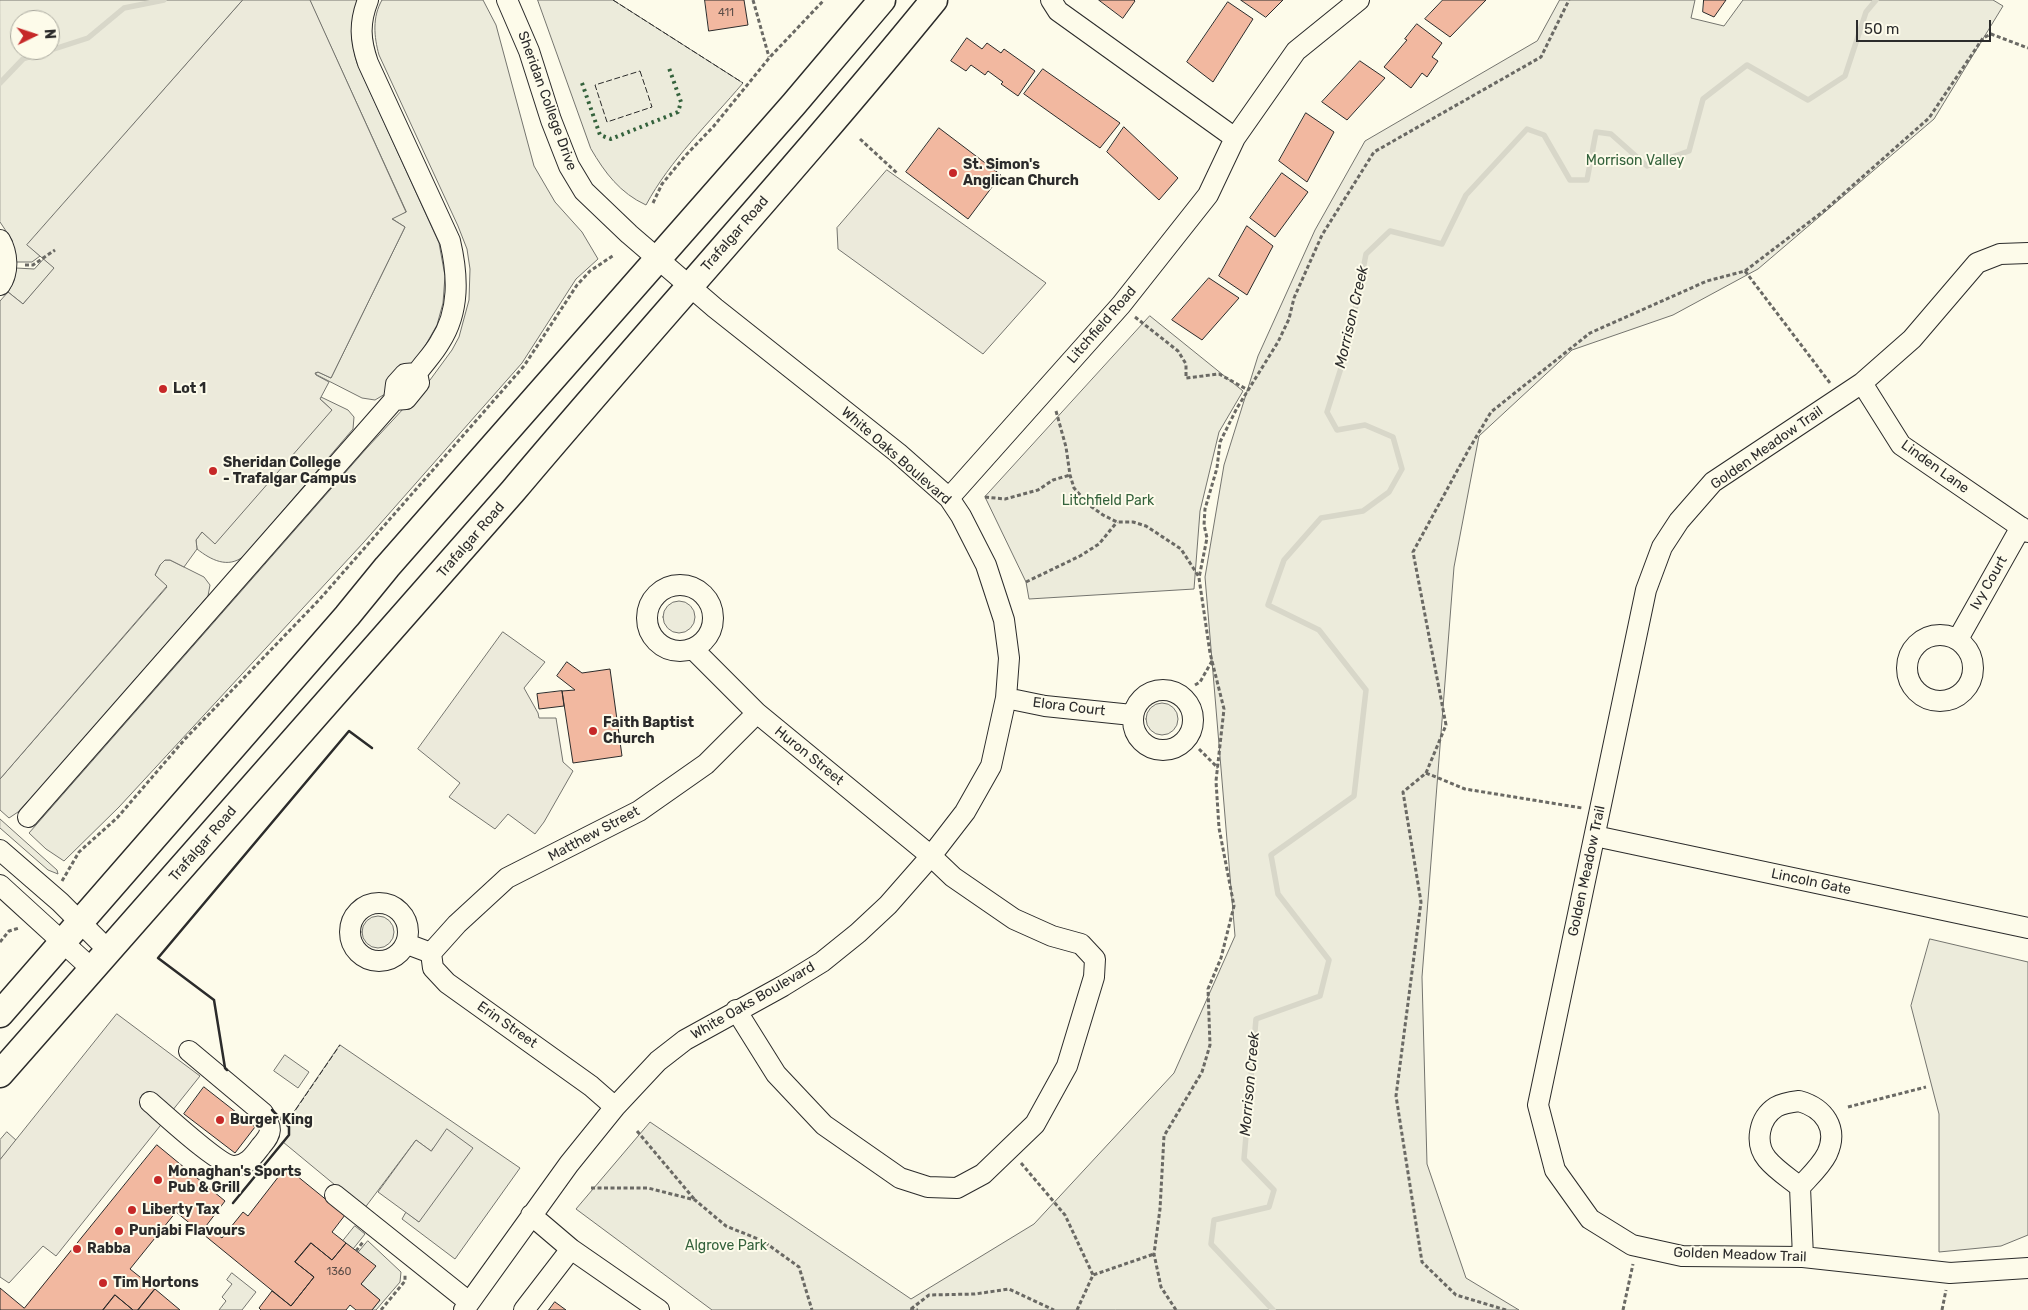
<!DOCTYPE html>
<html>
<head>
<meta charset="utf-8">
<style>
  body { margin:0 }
  #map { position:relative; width:2028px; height:1310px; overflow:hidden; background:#fdfbea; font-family:Rubik,sans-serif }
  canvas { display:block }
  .north { position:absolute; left:10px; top:10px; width:50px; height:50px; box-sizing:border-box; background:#fdfbea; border:1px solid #a9a89e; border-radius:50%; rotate:86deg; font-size:14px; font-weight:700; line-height:20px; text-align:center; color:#2b2b2b }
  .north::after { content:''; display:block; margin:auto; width:18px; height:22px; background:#c62828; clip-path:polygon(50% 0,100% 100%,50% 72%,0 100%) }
  .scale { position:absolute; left:1856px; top:20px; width:135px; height:22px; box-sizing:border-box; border:2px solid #2b2b2b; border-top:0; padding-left:6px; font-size:15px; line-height:18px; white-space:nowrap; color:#2b2b2b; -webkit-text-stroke:4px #fdfbea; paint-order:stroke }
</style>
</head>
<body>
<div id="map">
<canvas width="2028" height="1310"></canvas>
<div class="north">N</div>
<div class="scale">50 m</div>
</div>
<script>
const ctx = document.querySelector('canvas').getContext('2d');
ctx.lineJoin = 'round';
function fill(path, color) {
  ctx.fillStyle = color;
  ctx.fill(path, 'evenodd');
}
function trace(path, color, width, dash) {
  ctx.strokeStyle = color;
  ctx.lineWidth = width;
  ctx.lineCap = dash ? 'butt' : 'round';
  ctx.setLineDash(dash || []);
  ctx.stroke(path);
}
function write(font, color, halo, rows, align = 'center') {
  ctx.font = font + ' Rubik,sans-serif';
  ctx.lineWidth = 4;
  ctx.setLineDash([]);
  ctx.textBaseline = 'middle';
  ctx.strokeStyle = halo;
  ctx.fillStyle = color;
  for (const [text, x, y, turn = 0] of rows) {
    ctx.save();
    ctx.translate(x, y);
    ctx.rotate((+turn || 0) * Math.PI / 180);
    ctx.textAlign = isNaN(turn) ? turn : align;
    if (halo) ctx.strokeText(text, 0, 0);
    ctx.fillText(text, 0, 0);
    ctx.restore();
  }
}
const green = new Path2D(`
  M0,0h243l-215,245 12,11 -8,6h-16l-4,-22 -12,-18zM20,20h30v30h-30z
  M310,0h48c-9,22 -7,41 -1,63l82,180 6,33 -2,27 -6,22 -16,28 -36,41 -10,6 -13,-2 -47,-24 3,-2 13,6 74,-151 -14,-9 15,-6z
  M382,0h101l13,25 38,141 21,36 27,30 16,27 -22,20 -54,84 -158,179 -245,265 -55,54 -18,-12 -17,-16 337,-384 64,-69 22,-30 7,-13 10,-37 1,-31 -3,-20 -9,-23 -79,-171c-5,-18 -7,-38 3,-55z
  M538,0h75l130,83c-33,39 -73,77 -97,122 -26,-12 -41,-32 -55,-56z
  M1560,0h135l-4,18 33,8 19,-26h250l10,6 -69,113 -176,150 -85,46 -101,35 -93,86 -25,131 -32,410 5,187 39,114 53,32h-807l-136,-101 74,-87 261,177 123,-75 140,-151 61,-137 -30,-359 19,-112 34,-109 57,-126 50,-89 172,-100z
  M44,259l11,9 -32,36 -15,-12 6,-11 2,-13 18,1z
  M1150,316l93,75 -24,41 -19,79 -6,78 -165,10 -3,-17 -41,-85z
  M321,397l27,13 6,7 -1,12 -109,127c-16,13 -33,4 -47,-7l-1,-9 6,-8 13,11 116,-134 -11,-10z
  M165,560h5l34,17 6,8 -2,11 -165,189 -25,27 -9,6 -9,-8v-31l167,-192 -12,-12 5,-10z
  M663 617a16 16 0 1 1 32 0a16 16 0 1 1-32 0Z
  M1146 719a16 16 0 1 1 32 0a16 16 0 1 1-32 0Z
  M0,819l57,51 1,4 -10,-4 -48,-42z
  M362 932a16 16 0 1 1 32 0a16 16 0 1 1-32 0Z
  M1930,939l98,23v273l-27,11 -62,6v-138l-28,-108z
  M340,1045l180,123 -65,91 -53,-40 4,-7 13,10 29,-92 -17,21 -15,-11 -52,69 -81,-67 6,-8v-7l-3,-3z
  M285,1055l24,17 -11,16 -24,-17z
  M7,1132l10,9 -17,19v-20z
  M355,1226l10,8 -12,15 -10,-8z
  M368,1241l33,31 -1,10 -24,28h-4l8,-10 -19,-16 14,-18 -17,-13z
  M232,1273l24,19 -14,18h-23l7,-9 -4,-4 10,-13 -5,-4z`);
fill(green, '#ecebdb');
trace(green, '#74746e', 1);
const parking = new Path2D(`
  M243,0h67l96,212 -14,7 13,8 -74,151 -13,-6 -3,1 1,2 13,7 -9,17 12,11 -117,134 -13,-12 -6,8 1,9 -13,18 -14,-7h-5l-5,5 -5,10 12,11 -167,193v-478l8,-9 15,12 31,-36 -27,-23z
  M887,170l159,113 -63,71 -145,-105 -1,-21z
  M503,632l42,30 -21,26 14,25 1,5h17l7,44 10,9 -29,51 -9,12 -27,-20 -13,15 -46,-32 11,-14 -42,-34z
  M117,1014l83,62 -144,180 -13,-10 -34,37 -9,-6v-117z
  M447,1129l26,19 -54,74 -41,-30 38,-52 15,11z`);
fill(parking, '#eceadb');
trace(parking, '#74746e', 1);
trace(new Path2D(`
  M0,83l23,-24 65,-21 36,-30 40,-8
  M1273,1310l-62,-66 3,-24 55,-13 5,-17 -30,-31 12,-140 64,-23 9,-36 -51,-66 -7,-39 83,-59 12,-106 -47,-60 -51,-25 16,-45 37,-42 42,-7 26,-19 13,-23 -9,-32 -28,-12 -28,5 -10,-18 21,-66 18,-92 24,-23 52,13 24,-49 61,-66 17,6 26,45h17l9,-48 15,2 36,32 42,-15 14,-52 44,-34 61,35 37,-24 21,-64 10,-12`), '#d8d7c9', 5.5);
const building = new Path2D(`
  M705,0h39l4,25 -39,6z
  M1099,0h35l1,1 -12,17z
  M1241,0h42l-17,17z
  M1443,0h43l-36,37 -25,-18z
  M1704,0h22l-12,17 -11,-5z
  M1228,2l25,17 -40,63 -26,-20z
  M1417,24l25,19 -10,14 6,4 -11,16 -5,-4 -11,15 -27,-21 23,-27 -2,-1z
  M967,38l15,11 5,-6 14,10 3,-4 31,22 -17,25 -17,-12 2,-2 -15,-11 -3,4 -14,-10 -5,6 -15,-10z
  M1360,61l25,17 -38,42 -25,-18z
  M1043,69l77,54 -20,25 -76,-54z
  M1306,113l28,19 -27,50 -28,-21z
  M1124,127l54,51 -19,22 -52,-48z
  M939,128l62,47 -33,44 -62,-47z
  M1282,173l26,19 -33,45 -25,-19z
  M1247,226l26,20 -26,49 -28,-19z
  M1209,278l30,20 -37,42 -30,-20z
  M567,662l15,11 28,-4 12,87 -49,7 -11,-72 13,-1 -18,-14z
  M562,691l2,15 -25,3 -2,-15z
  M204,1087l51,40 -20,26 -51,-39z
  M157,1145l68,56 -19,25 16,12 21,-26 5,4 38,-49 59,48 -13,17 14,11 -14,17 -21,-17 -16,19 19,15 -23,29 -115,-94 -46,57 25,20 -17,21h-5l-18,-15 -12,15h-103v-22l24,20z
  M311,1243l21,17 14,-17 30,23 -15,18 19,16 -8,10h-16l-6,-5 -4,5h-85l-2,-2 13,-17 19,15 23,-29 -19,-15z
  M155,1289l25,21h-42z
  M115,1295l18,15h-30z
  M555,1302l11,8h-17z`);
fill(building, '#f2b8a0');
trace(building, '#2b2b2b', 1);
const minor = new Path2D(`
  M368,0c-9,23 -8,40 0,63l82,178c8,34 10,70 -10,101 -6,11 -16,21 -23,31
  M1051,0l7,11 177,127
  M0,240c8,14 9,32 0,45
  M2028,253l-28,1 -23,9 -65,76 -50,44 -149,99 -34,39 -17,26 -16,43 -108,515 17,65 35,49 42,26 50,11 121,1 147,16 78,-5
  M1862,383l39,62 127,87
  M394,400l12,-1 13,-16 -2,-10
  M949,498l172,-193 87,-110 27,-57 61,-87 63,-51
  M647 618a33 33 0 1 1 66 0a33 33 0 1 1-66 0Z
  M1907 668a33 33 0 1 1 66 0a33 33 0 1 1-66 0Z
  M1958,639l63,-112
  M693,649l64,64 174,143 22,21 61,42 38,17 29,8 14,15 -1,18 -27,89 -32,58 -52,50 -26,14 -29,-1 -28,-9 -76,-53 -48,-51 -40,-64
  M1133 720a30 30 0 1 1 60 0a30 30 0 1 1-60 0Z
  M1006,698l39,8 87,9
  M28,817l366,-417 2,-16 9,-10 12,-1
  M1595,836l433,92
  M0,850l60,52 48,48
  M0,885l92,84
  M350 932a29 29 0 1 1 58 0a29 29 0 1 1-58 0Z
  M407,944l24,9 2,15 14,15 144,103 24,21
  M431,953l26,-29 50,-46 132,-67 67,-47 51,-51
  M1799,1101c25,7 40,27 28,53 -6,12 -18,23 -27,33 -11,-9 -24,-17 -33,-28 -13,-16 -8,-41 9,-52 7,-4 15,-5 23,-6z
  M150,1102c14,12 71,65 85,64 13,-1 19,-11 26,-20 12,-14 11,-17 2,-33l-74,-62
  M1800,1187l3,70
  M335,1195l134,107
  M571,1249l88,61
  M464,1310l105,-146 46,-57 43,-46 27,-21 98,-54 39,-24 36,-29 30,-28 43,-49 34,-44 26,-46 15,-68 3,-40 -5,-38 -18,-55 -25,-49 -12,-18 -51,-45 -183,-145 -86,-74 -45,-43 -15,-25 -18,-46 -22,-69 -22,-51
  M524,1310l47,-61 -40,-34`);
const major = new Path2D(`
  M0,1014l347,-398 40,-49 407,-463 88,-104
  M0,1074l513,-583c139,-165 285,-324 421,-491`);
trace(minor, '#2b2b2b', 22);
trace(major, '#2b2b2b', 29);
trace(new Path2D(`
  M753,0l16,57
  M860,139l37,34
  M653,203l9,-19 24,-29 27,-28 57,-70 54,-57
  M25,265h8l22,-15
  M1745,271l85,112
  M1135,317l43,34 8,13v14l33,-4 29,16
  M1056,411l10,36 4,28 4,13 15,17 14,10 14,7h16l13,4 35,23 18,28
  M985,497l20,2 33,-9 15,-10 17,-5
  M1026,582l54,-26 19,-12 18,-22
  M1195,685l5,-3 12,-21
  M1199,749l19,19
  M1426,773l39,16 117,19
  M62,881l17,-29 38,-34 68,-79 134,-139 205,-234 53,-81 13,-14 24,-16
  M0,942l9,-11 10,-3
  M1848,1107l78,-20
  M637,1131l58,69
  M1021,1163l44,52 28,60
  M591,1188h57l47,12 31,26 37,15 36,26 13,43
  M356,1251l7,-9
  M911,1309l18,-14 46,-1 34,-5 45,21
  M381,1310l24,-29v-7
  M910,1310h8
  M1077,1310l16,-35 61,-21
  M1176,1310l-15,-23 -7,-33 6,-45 4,-73 38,-64 8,-27 -2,-56 13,-31 13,-52 -15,-78 -3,-47 8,-72 -14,-56 -11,-75 8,-40 -3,-13 1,-16 12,-41 3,-26 17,-34 41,-66 11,-23 5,-21 28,-63 52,-83 167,-95 28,-57
  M1506,1310l-50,-15 -34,-33 -26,-166 25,-194 -18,-110 23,-19 20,-48 -33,-173 56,-103 22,-37 99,-79 117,-52 38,-10 80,-61 104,-92 54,-80 8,-4 37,14
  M1623,1310l10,-46
  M1942,1310l4,-20`), '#6a6964', 3, [4, 2.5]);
trace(minor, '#fdfbea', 20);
trace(major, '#fdfbea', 26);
trace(new Path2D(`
  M582,83l18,52 11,4 67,-27 3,-10 -12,-34`), '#34623c', 4, [2.5, 4]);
trace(new Path2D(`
  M613,0l130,83
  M640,71l12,36 -45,15 -12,-37z
  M286,1124l54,-79`), '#2b2b2b', 1, [6, 2.5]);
trace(new Path2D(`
  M227,1070l-2,-2 -11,-68 -56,-42 191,-227 23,17
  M233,1203l56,-68v-8l-17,-17`), '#2b2b2b', 2.5);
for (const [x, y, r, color] of [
  [953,173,5,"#c62828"],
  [163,389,5,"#c62828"],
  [213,471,5,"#c62828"],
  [593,731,5,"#c62828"],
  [220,1120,5,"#c62828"],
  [158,1180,5,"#c62828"],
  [132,1210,5,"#c62828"],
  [119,1231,5,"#c62828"],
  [77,1249,5,"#c62828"],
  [103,1283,5,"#c62828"]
]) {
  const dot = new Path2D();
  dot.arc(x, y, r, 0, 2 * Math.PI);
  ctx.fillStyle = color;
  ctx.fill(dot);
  trace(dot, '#fdfbea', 2);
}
write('11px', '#5d4e48', null, [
  ["411",726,13],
  ["1360",339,1272]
]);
write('14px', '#2b2b2b', '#fdfbea', [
  ["Sheridan College Drive",547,101,70],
  ["Trafalgar Road",735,234,-49],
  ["Litchfield Road",1102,325,-49],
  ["Golden Meadow Trail",1767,448,-35],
  ["White Oaks Boulevard",896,456,41],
  ["Linden Lane",1935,467,36],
  ["Trafalgar Road",471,540,-49],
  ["Ivy Court",1989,583,-60],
  ["Elora Court",1069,707,7],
  ["Huron Street",809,756,39],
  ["Matthew Street",594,834,-28],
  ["Trafalgar Road",203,844,-49],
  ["Golden Meadow Trail",1587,871,-78],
  ["Lincoln Gate",1811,882,12],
  ["White Oaks Boulevard",753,1001,-30],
  ["Erin Street",507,1025,35],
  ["Golden Meadow Trail",1740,1255,2]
]);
write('14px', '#34623c', '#fdfbea', [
  ["Morrison Valley",1635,161],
  ["Litchfield Park",1108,501],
  ["Algrove Park",726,1246]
]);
write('bold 14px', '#2b2b2b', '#fdfbea', [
  ["St. Simon's",963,165],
  ["Anglican Church",963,181],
  ["Lot 1",173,389],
  ["Sheridan College",223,463],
  ["- Trafalgar Campus",223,479],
  ["Faith Baptist",603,723],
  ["Church",603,739],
  ["Burger King",230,1120],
  ["Monaghan's Sports",168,1172],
  ["Pub & Grill",168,1188],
  ["Liberty Tax",142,1210],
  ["Punjabi Flavours",129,1231],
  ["Rabba",87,1249],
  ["Tim Hortons",113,1283]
], 'left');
write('italic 15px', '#2b2b2b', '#fdfbea', [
  ["Morrison Creek",1352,317,-77],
  ["Morrison Creek",1250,1084,-85]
]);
</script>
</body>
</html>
